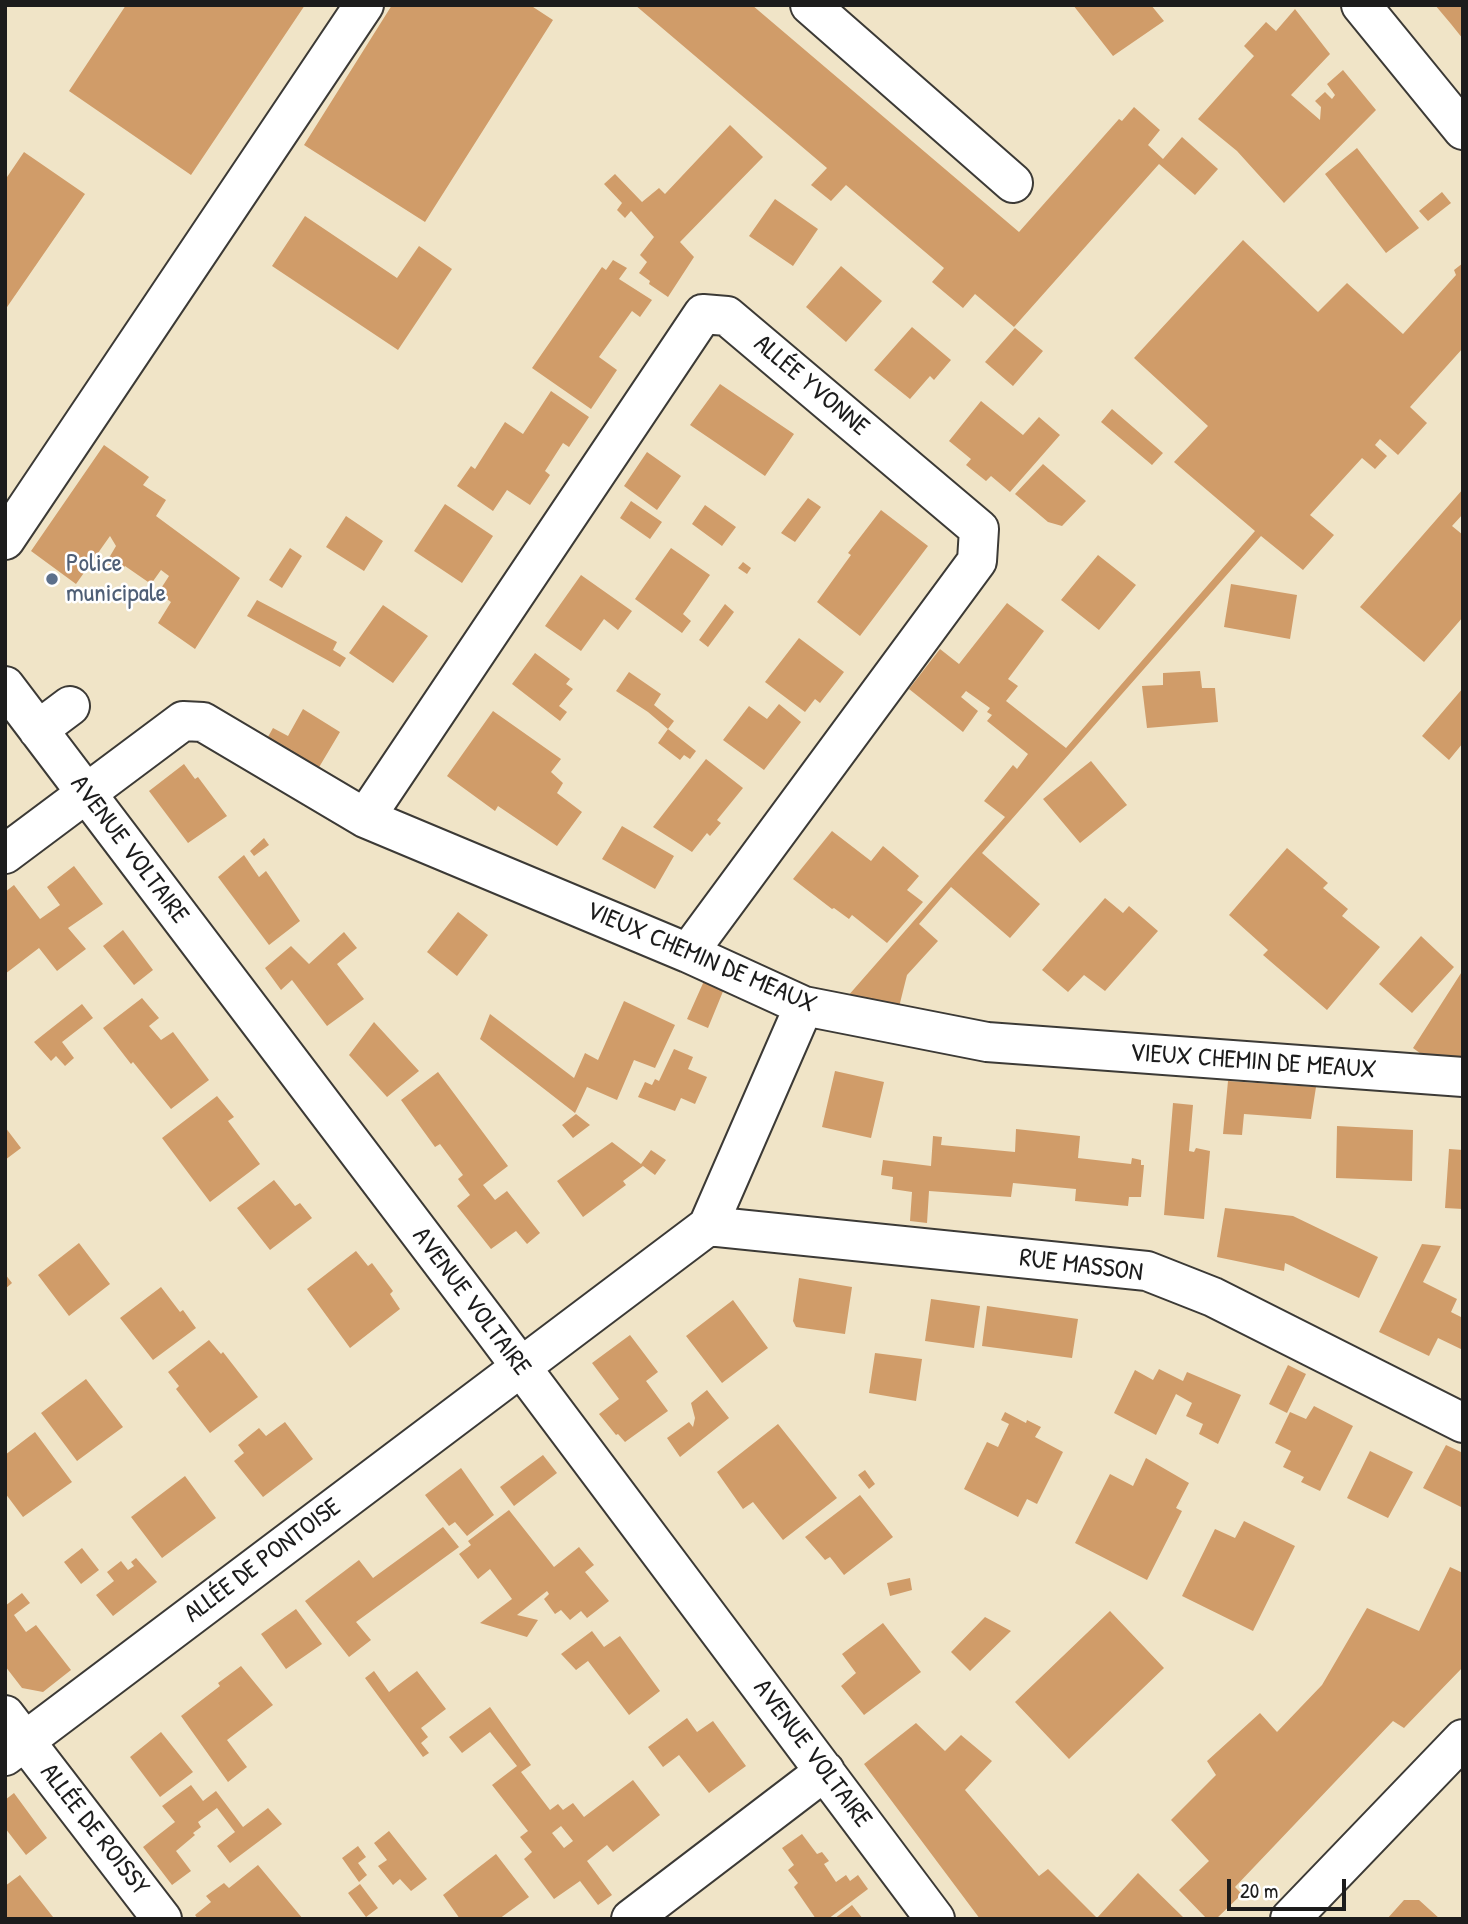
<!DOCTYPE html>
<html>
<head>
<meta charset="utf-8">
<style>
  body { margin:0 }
  #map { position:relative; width:1468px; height:1924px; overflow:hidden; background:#f0e4c7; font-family:"Patrick Hand",sans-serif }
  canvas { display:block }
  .frame { position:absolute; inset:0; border:7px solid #1c1c1c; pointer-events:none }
  .scale { position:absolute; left:1227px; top:1879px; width:119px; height:32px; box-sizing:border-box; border:4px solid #1c1c1c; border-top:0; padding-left:9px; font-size:21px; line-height:24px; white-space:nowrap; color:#1c1c1c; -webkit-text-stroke:5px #fff; paint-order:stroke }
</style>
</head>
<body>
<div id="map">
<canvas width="1468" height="1924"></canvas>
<div class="frame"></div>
<div class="scale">20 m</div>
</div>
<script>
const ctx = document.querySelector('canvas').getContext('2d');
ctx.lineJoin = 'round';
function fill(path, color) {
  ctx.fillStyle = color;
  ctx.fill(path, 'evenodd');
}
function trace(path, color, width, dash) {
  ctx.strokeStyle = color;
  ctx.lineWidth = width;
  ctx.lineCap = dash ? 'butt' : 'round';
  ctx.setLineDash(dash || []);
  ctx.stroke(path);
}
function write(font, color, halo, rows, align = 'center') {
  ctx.font = font + ' "Patrick Hand",sans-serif';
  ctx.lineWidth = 5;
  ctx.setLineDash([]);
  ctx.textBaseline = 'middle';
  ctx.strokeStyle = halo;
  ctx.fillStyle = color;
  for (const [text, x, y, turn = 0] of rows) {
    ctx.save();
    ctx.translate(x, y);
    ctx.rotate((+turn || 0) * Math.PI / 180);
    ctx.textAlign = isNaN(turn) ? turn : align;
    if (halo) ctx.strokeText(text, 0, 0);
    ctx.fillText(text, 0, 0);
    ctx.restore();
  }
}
fill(new Path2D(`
  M126,5h179l-114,170 -122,-84z
  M392,5h138l23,15 -128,202 -121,-77z
  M635,5h117l267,227 100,-113 3,2 12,-14 26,23 -12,15 15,14 19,-22 36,32 -23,26 -36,-31 -145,163 -39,-33 -12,14 -31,-26 12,-14 -98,-83 -15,16 -20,-16 16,-17z
  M1073,5h78l13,16 -51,35z
  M1435,5h28v34l-12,-15z
  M1295,9l35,45 -39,41 29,25 1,-13 -6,-6 10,-9 7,7 3,-4 -8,-11 16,-14 33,40 -92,93 -47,-52 -39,-32 56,-63 -10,-10 22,-24 10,9z
  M730,125l33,32 -83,85 14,15 -26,40 -19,-13 1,-3 -11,-8 8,-11 -7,-7 14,-18 -23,-26 -6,7 -8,-8 5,-7 -18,-19 11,-10 27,28 17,-14 6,6z
  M1357,148l62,80 -33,25 -61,-79z
  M24,152l61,42 -80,116v-130z
  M1442,192l9,11 -23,18 -9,-10z
  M775,199l43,30 -25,37 -44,-30z
  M305,216l92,62 22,-32 33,23 -54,81 -126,-84z
  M1243,240l75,72 29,-29 56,51 53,-59 -2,-5 9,-7v85l-53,59 17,16 -29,32 -18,-16 -5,6 12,11 -12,13 -13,-11 -52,57 24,20 -31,35 -42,-34 -279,317 58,51 -30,34 -59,-51 -32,37 19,17 -31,34 -8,32 -52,-10 158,-180 -21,-16 29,-36 4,4 11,-15 -41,-33 5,-6 -5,-3 3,-4 -24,-17 -5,6 17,14 -15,21 -54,-43 31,-40 19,15 48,-61 37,28 -36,48 10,7 -12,15 60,47 189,-217 -81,-69 34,-36 -74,-68z
  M613,260l14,8 -8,11 33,21 -12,17 -8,-6 -33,46 18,13 -26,39 -59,-41 70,-101 4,3z
  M841,266l41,35 -36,41 -40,-35z
  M912,327l39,33 -17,20 -4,-4 -20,23 -36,-29z
  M1015,328l28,23 -30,35 -28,-24z
  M720,384l74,50 -29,42 -75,-51z
  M551,391l38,26 -20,30 -6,-4 -18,28 5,4 -20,30 -23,-15 -14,21 -36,-25 14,-20 4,3 30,-47 18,12z
  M981,401l42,34 16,-18 21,18 -50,57 -19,-16 -5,5 -20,-16 5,-6 -22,-18z
  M1112,409l51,44 -11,12 -51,-43z
  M104,445l45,32 -6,8 23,15 -10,16 84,62 -45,71 -37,-26 13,-21 -13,-9 11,-17 -8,-6 -10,14 -26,-18 -5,6 -14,-9 10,-17 -6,-10 -34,48 -45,-33z
  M647,452l34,24 -24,34 -33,-24z
  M1043,464l43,37 -24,25 -14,-4 -33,-28z
  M1463,489v25l-11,12 11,9v82l-39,45 -64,-55z
  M808,498l13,9 -26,35 -14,-9z
  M631,501l31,21 -12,17 -30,-21z
  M445,504l48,32 -31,47 -48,-32z
  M705,505l31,22 -14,19 -30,-22z
  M881,510l47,36 -68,90 -43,-34 34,-47 -3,-2z
  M346,516l37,25 -19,30 -38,-24z
  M290,548l12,8 -20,32 -13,-8z
  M671,548l39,27 -27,39 8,7 -9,12 -47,-34z
  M1098,555l38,30 -37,45 -38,-30z
  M743,562l8,6 -4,6 -9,-6z
  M581,575l51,36 -14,19 -14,-11 -23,32 -36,-25z
  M1231,584l66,11 -7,44 -66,-12z
  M257,600l80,42 -4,8 13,8 -6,9 -93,-51z
  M725,604l9,8 -26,35 -9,-7z
  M383,605l45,31 -35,47 -44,-30z
  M799,638l45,34 -24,31 -5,-4 -10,13 -40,-30z
  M535,653l35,26 -4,5 7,5 -14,17 8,6 -7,9 -48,-37z
  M1200,671l2,17h13l3,34 -71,6 -5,-42 21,-1v-12z
  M629,672l32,22 -7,11 20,16 -6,8 -20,-17 -32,-21z
  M1463,688v55l-14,17 -27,-24z
  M779,704l22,18 -37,48 -41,-30 26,-34 18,13z
  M303,709l37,23 -25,42 -51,-30 9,-16 15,8z
  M493,711l68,48 -10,13 12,11 -6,10 25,19 -25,34 -59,-40 -3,5 -48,-35z
  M668,729l28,22 -6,8 -6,-4 -4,5 -22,-17z
  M706,759l37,29 -26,32 4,3 -11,13 -3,-3 -15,19 -39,-25z
  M1091,761l36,44 -47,38 -37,-44z
  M184,764l11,15 3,-2 29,39 -39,27 -39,-52z
  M622,826l52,30 -19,33 -53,-30z
  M832,831l39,30 12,-15 36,30 -12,14 16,12 -36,41 -35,-28 -3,4 -15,-11 -2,1 -39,-30z
  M264,838l5,7 -15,11 -4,-5z
  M1287,848l41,35 -5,5 25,21 -6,7 38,31 -53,63 -64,-55 5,-5 -39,-35z
  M244,855l15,22 7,-6 34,50 -31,24 -51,-68z
  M74,866l29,38 -35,24 18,21 -29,22 -18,-23 -34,26v-82l9,-7 26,34 20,-14 -13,-18z
  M1105,898l18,15 6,-7 29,25 -53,60 -21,-16 -16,17 -26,-22z
  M458,912l30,23 -31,41 -30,-24z
  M123,930l30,40 -19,15 -31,-39z
  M344,932l13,16 -20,16 27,35 -37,27 -35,-46 -11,10 -16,-22 26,-22 18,18z
  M1421,936l33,31 -42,46 -33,-29z
  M1463,970v91l-35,-2 -15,-11z
  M704,981l20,8 -16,39 -21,-9z
  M142,998l17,20 -10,8 12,14 12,-8 36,48 -38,29 -38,-47 -2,2 -28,-36z
  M624,1001l51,24 -20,43 -21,-8 -17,40 -30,-13 -12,26 -95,-74 10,-25 84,64 11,-25 13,7z
  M82,1004l11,14 -31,24 12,16 -9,8 -9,-10 -5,5 -17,-19z
  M374,1022l45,49 -32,26 -38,-42z
  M674,1049l19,8 -5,12 19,8 -12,27 -14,-6 -6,13 -37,-14 7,-15 7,3 3,-6 4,2z
  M835,1071l49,11 -13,56 -49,-11z
  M438,1072l70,94 -25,19 12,15 12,-9 33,42 -13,11 -11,-13 -25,18 -34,-43 13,-11 -12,-16 5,-4 -23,-31 -5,3 -34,-47z
  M1228,1081l88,6 -5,32 -67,-5 -2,21 -19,-1z
  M217,1096l17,21 -6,4 32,43 -50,38 -48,-64z
  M1173,1103l20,2 -4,46 5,1 2,-4 14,3 -6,68 -40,-4z
  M576,1114l14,11 -17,13 -11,-13z
  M1337,1126l76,4 -1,51 -76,-3z
  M5,1127l16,21 -16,12 2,-18z
  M1016,1129l64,7 -2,22 53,6 1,-6 9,2v5h3l-3,32h-12l-1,9 -53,-5 1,-12 -63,-6 -2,14 -82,-6 -2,32 -17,-2 2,-29 -20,-3 1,-12 -12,-2 2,-15 48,6 2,-30 9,1 -1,8 74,7z
  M612,1142l29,22 10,-14 15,10 -11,15 -12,-9 -20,15 3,4 -43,32 -26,-36z
  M1449,1149l14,1v59l-18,-1z
  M274,1180l21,26 5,-3 12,15 -42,32 -33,-42z
  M1225,1208l68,8 85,41 -19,41 -74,-35 -1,8 -67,-14z
  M79,1243l31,41 -41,32 -31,-41z
  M1422,1244l19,2 -18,36 34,17 -6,13 12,6v32l-25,-12 -9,18 -50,-24z
  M356,1251l12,15 4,-3 21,28 -3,3 10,15 -50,39 -43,-59z
  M5,1274l7,9 -7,6z
  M799,1278l53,9 -7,47 -49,-7 -3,-6z
  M161,1287l19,25 3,-2 13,18 -43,32 -33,-42z
  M931,1299l49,7 -6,42 -49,-7z
  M733,1300l35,48 -46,35 -36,-47z
  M987,1306l91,13 -6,39 -90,-12z
  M630,1335l28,37 -12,9 22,30 -43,31 -7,-8 -2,1 -17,-21 20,-15 -27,-36z
  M209,1340l12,14 2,-2 35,45 -48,36 -34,-44 3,-3 -11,-14z
  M875,1353l47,6 -6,42 -47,-8z
  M1288,1365l18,9 -19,39 -18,-9z
  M1159,1369l24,12 4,-9 54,23 -23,49 -19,-10 4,-10 -17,-8 6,-13 -16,-9 -20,41 -42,-22 21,-43 18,10z
  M86,1379l37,48 -46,34 -36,-48z
  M707,1390l22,28 -49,39 -13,-19 22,-16 4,5 2,-9 -4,-15z
  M1314,1406l39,20 -33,65 -19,-9 3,-5 -21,-10 8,-16 -16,-8 15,-31 16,7z
  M1005,1412l21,11 1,-3 14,7 -6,10 28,15 -26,52 -10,-5 -9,18 -54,-28 23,-47 11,5 11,-23 -8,-4z
  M285,1422l28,37 -50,38 -29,-36 10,-8 -6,-8 21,-17 7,8z
  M778,1424l59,74 -54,42 -30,-38 -10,7 -26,-37z
  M35,1432l37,50 -49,35 -18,-24v-38z
  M1446,1445l17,8v55l-40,-20z
  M1370,1451l43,21 -25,46 -41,-20z
  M543,1455l14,18 -43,33 -14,-19z
  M1146,1458l43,25 -13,25 6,3 -35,69 -72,-37 35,-69 23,12z
  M461,1468l33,47 -27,21 -12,-14 -6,4 -24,-31z
  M865,1470l10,14 -6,5 -11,-14z
  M185,1476l31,42 -54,40 -31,-41z
  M860,1495l33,42 -49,38 -14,-18 -5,3 -20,-23z
  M509,1510l45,57 25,-20 15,18 -9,7 24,29 -22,17 -6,-7 -11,9 -9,-10 -6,4 -11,-15 5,-5 -2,-3 -30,24 21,5 -11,17 -47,-14 32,-24 -22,-30 -12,10 -19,-25 12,-9 -3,-4z
  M1244,1521l51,25 -42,85 -71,-35 33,-67 20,9z
  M443,1527l16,20 -103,75 15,18 -22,17 -44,-56 54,-41 14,18z
  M82,1548l17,22 -18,14 -17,-22z
  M136,1558l21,24 -44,34 -17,-21 18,-14 -7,-9 14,-11 7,9 6,-4 -3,-4z
  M1450,1567l13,6v94l-59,61 -11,-7 -158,166 7,7 -26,25h-9l-28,-29 30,-29 -38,-41 45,-45 -9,-14 53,-48 17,19 45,-47 45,-77 52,23z
  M910,1578l2,12 -22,6 -3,-13z
  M22,1593l8,10 -16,12 12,17 10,-7 35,45 -28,22 -21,-4 -17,-22v-60z
  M296,1609l26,35 -36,25 -25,-35z
  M1110,1611l54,57 -95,91 -54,-57z
  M985,1617l26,14 -41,40 -19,-19z
  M883,1623l38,49 -57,43 -23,-29 15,-13 -14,-19z
  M592,1631l12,16 16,-11 40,55 -31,24 -41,-54 -12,9 -15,-16z
  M241,1666l32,39 -46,35 20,27 -19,15 -47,-66 39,-30 -2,-3z
  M374,1671l15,21 28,-21 29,38 -25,19 7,9 -7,6 8,10 -6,4 -58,-79z
  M490,1707l41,58 -10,7 29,38 8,-6 5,6 10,-7 11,14 49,-37 27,35 -47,37 -6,-7 -20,16 25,34 -14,10 -18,-24 -26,18 -30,-40 8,-7 -12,-15 8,-6 -36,-46 25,-19 -27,-34 -28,21 -13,-16zM561,1826l12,15 -9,7 -12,-15z
  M687,1718l10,14 16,-11 33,45 -37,27 -30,-38 -16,12 -15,-20z
  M916,1723l29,28 16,-16 31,26 -27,29 74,86 9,-7 49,49 41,-45 47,46h-205l-116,-155z
  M161,1732l32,40 -33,25 -30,-40z
  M191,1785l12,16 13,-10 27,36 25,-19 14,16 -52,39 -13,-17 18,-14 -18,-24 -19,14 3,5 -8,6 2,2 -19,16 15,20 -19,14 -29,-38 32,-25 -13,-16z
  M14,1793l33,45 -21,17 -21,-27v-28z
  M389,1831l38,48 -16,12 -11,-12 -7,6 -15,-19 9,-6 -13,-17z
  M802,1834l15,20 5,-2 7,9 -5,3 12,18 10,-7 4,6 8,-6 10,14 -40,30h-12l-22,-32 4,-4 -10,-13 6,-5 -12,-17z
  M358,1846l8,11 -8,6 9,12 -8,7 -17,-24z
  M496,1854l33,43 -30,22h-39l-17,-24z
  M258,1865l45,54h-105l-3,-4 16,-13 -5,-6 18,-13 5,5z
  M20,1875l33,42 -3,2h-45v-33z
  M360,1884l18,24 -12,9 -18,-24z
  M1404,1900h15l21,19h-53z
  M852,1905l11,14h-29z`), '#d09c69');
const minor = new Path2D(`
  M810,5l203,178
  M1361,5l102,125
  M5,540l359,-535
  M5,686l486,641 444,592
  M38,730l32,-24
  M365,818l338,-504 24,2 252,213 -2,32 -289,392
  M5,854l178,-133 20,1 162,96 323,135 116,53 183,36 476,35
  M708,1226l439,45 66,26 250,126
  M5,1715l157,204
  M5,1756l703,-530 96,-220
  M631,1919l194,-148
  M1290,1919l173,-180`);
trace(minor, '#3c3a36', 42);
trace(minor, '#fff', 38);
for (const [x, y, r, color] of [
  [52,579,7,"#5c6f8a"]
]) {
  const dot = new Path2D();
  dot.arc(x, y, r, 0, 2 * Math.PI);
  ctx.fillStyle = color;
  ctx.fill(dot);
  trace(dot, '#fff', 2.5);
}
write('26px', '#1c1c1c', '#fff', [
  ["ALLÉE YVONNE",811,386,40],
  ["AVENUE VOLTAIRE",129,850,53],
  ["VIEUX CHEMIN DE MEAUX",701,958,23],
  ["VIEUX CHEMIN DE MEAUX",1253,1062,4],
  ["RUE MASSON",1081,1266,7],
  ["AVENUE VOLTAIRE",471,1302,53],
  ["ALLÉE DE PONTOISE",263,1561,-37],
  ["AVENUE VOLTAIRE",812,1754,53],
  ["ALLÉE DE ROISSY",94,1830,52]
]);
write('26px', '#4e5e75', '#fff', [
  ["Police",66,564],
  ["municipale",66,594]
], 'left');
</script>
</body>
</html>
